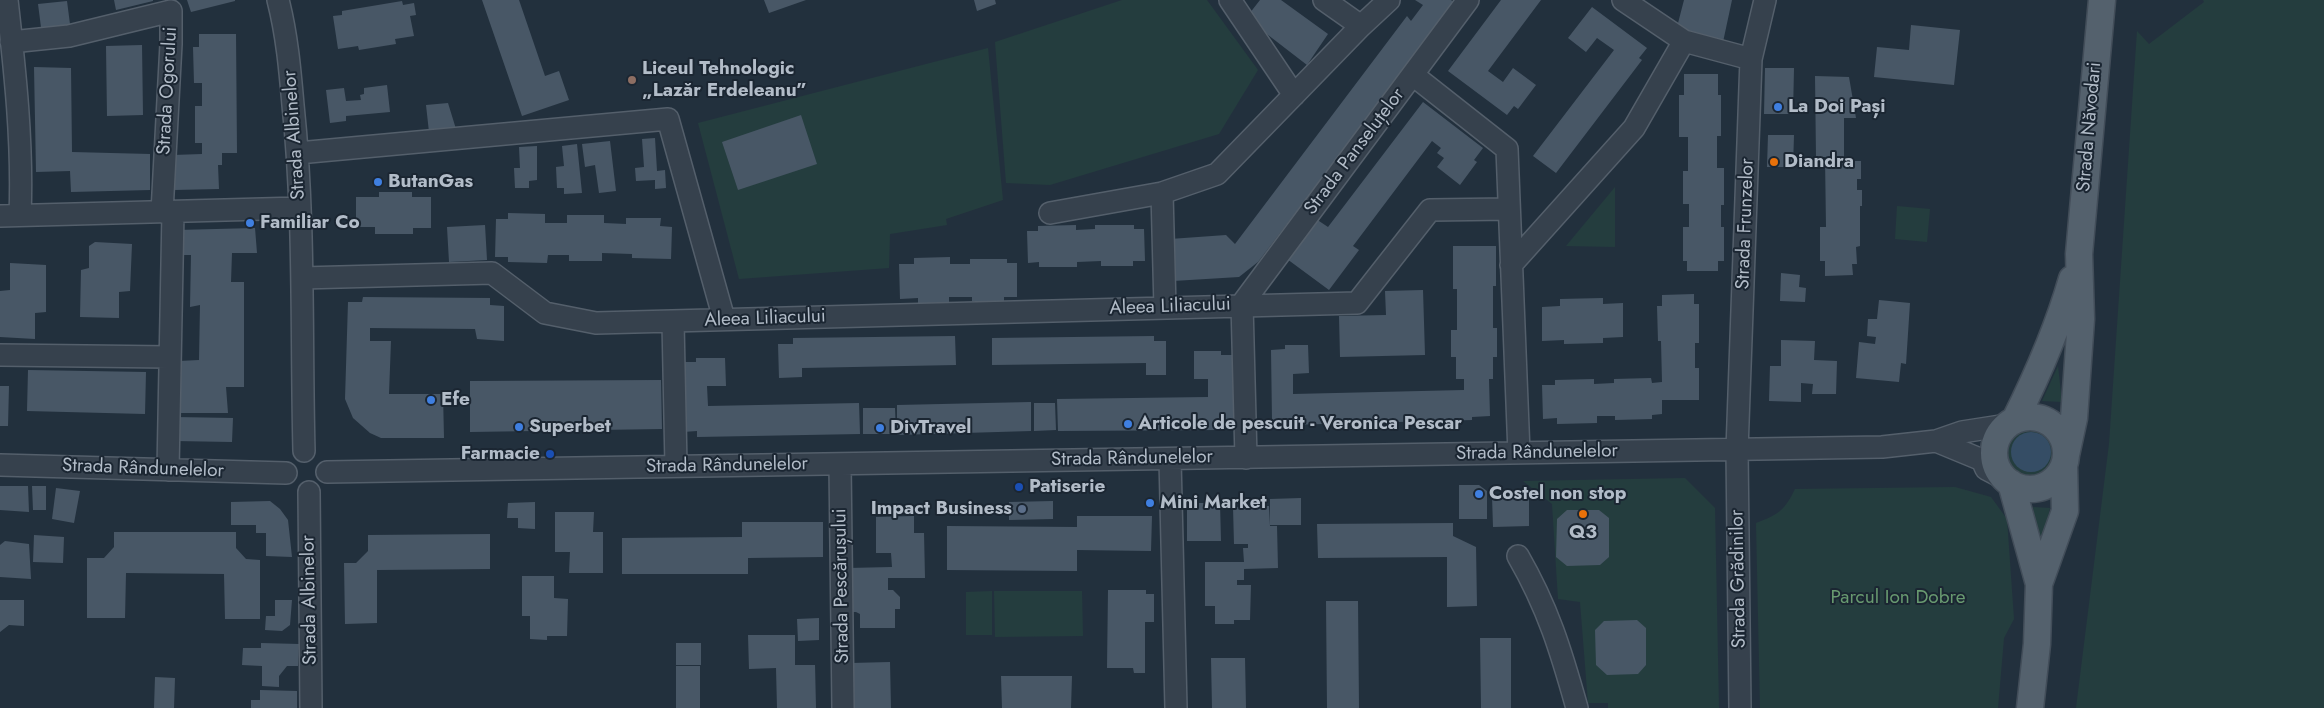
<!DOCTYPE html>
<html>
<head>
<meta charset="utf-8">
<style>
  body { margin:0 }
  canvas { display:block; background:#22303d }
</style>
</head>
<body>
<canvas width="2324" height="708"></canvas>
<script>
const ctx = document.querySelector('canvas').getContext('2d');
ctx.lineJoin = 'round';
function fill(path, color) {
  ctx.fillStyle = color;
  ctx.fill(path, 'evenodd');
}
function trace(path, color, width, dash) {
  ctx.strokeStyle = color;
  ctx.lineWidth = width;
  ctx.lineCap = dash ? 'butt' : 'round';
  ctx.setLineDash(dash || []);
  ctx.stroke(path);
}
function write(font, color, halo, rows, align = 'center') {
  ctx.font = font + ' Jost,sans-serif';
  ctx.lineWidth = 4;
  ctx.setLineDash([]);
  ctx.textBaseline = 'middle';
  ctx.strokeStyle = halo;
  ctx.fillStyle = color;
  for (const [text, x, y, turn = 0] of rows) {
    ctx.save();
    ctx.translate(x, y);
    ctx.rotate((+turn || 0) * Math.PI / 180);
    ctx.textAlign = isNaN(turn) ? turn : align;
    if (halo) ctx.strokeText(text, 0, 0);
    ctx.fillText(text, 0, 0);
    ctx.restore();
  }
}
fill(new Path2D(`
  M1122,0h85l51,70 -39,64 -169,51 -44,-2 -11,-141z
  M2203,0h121v708h-248l33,-264 28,-413 12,13 55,-42z
  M988,48l15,152 -57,19 1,6 -57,9 -1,34 -150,11 -41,-156z
  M1615,187v60l-49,-1z
  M1897,206l33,3 -3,33 -32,-3z
  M2058,366l4,36 -20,-1z
  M2005 452a26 26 0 1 1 52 0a26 26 0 1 1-52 0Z
  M1685,478l30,30 4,200h-111v-5h-20l-8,-101 -22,-3 -6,-95 -29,-23z
  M1955,487l36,10 16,22 7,100 -10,19 -6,70h-238l-4,-185c22,-8 29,-13 39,-34z
  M2033,507l17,1 -10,43z
  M992,591v44h-26v-43z
  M994,591h88l1,45 -88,1z`), '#243d3e');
fill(new Path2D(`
  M2011 452a20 20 0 1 1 40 0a20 20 0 1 1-40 0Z`), '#354d65');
fill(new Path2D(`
  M114,0h39v1l-37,9z
  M187,0h48v1l-44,11z
  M482,0h37l26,76 14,-5 10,29 -47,16z
  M764,0h42l-37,13z
  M974,0h21l1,4 -19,7z
  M1260,0h21l47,34 -21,31 -61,-47z
  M1415,0h36l4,3 -197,259 -19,15 -66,4 -3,-42 56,-4 9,9 172,-228 4,5 12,-16z
  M1501,0h40l-53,71 15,11 10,-14 23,17 -18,24 -4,-3 -7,9 -59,-44z
  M1684,0h48l-9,42 -46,-15z
  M67,1l4,31 -29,3 -4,-31z
  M402,1l1,4 11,-2 2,12 -6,1 4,20 -19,3 1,5 -37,6 -1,-4 -20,3 -5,-33 9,-1v-4z
  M1592,7l55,41 -8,10 3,2 -86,113 -23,-17 81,-106 -17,-12 -11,14 -18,-14z
  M1911,25l49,5 -6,55 -80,-8 3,-30 32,3z
  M199,34h37l1,119h-15v12h-4l1,24 -45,1 -1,-35 29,-1v-11h-7v-37h7v-23h-8l-1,-36h6z
  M142,45l1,70 -36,1 -1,-70z
  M34,67l37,1 1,84 78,2v36l-79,2 -1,-21 -34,1z
  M1765,68h29l-1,46h-29z
  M1684,74h34v21h3v41h-4v32h7v37h-3v22h3v34h-6v10h-31v-10h-4v-34h6v-23h-6v-33h5v-34h-9v-42h5z
  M1815,76l34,1 7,41h-12v43h17v18h-4v11h5v16h-2v40l-4,1 1,17h-5l1,11 -28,1v-15h-5v-34h6l-1,-70h-9z
  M387,85l3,27 -44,4v5l-16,2 -4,-33 18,-2 2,13 15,-1 -1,-5 4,-1v-6z
  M1423,102l60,46 -9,12 3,2 -17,23 -23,-18 7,-9 -7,-5 4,-5 -9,-7 -79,105 6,4 -30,40 -42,-31 29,-40 12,8z
  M448,103l8,26 -27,3 -3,-27z
  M801,115l16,49 -79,26 -16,-48z
  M1768,135h26l-1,32h-26z
  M655,138l2,33 8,-1 1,18 -11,1v-9l-19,1 -1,-13 9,-1 -2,-28z
  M610,141l6,50 -17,2 -4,-28 -10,2 -3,-23z
  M577,144l5,49 -18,1v-6h-7l-1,-21 8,-1 -2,-20z
  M537,146v34l-8,1v7h-14l-1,-20h6l-1,-21z
  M379,192h33v5h19v31h-18v6h-38v-7h-19v-30h23z
  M508,213l37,1v9h22v-8h37v8l22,1v-6h35l-1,8 12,1 -1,32 -39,-1v-4l-30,-1v8h-33v-6h-21l-1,8 -39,-1v-5h-13l1,-38h12z
  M485,225l2,35 -38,2 -2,-35z
  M1076,225v5l19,-1v-4h39v4h10l1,32h-12v5h-32v-5l-24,1v5h-38v-5l-11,1 -1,-32h11v-5z
  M255,228l2,25h-25l-1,29h13v105h-18l2,26h-49v-52l20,-1 1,-55 -10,2 1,-52h-14v-25z
  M95,242l37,2 -2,47 -11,1v26l-39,-1 1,-47 8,-2v-22z
  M1453,246h43v40h-3v42h4v29h-4v22h-4l1,37 -18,1v3l-186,5v-5h-14l-1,-70 14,-1v-4h23l1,28 -16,1v20l171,-4v-11h-8v-22h-5v-27h6v-41h-4z
  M950,257v7h20v-5h37v4h10v34h-13v4h-32v-4h-23v6h-31v-5l-18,1 -1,-35h15v-6z
  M10,263l36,2v47l-11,1v26l-35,-2v-46l10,-1z
  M1781,273l19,2 -1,12 7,1 -1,14 -25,-1z
  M1423,290l2,65 -85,2 -1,-41 47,-1 -1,-24z
  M1694,294v10h5v39h-4v25h4v32h-37v14l-10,1v4l-37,1v-4h-18v7l-40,1v-6l-14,1 -1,-34h13v-5l39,-1v5l20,-1v-4l37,-1 1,5 10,-1 -1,-41h-3l-1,-35h5v-11z
  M363,297l127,1v7l14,1v35l-27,-2 -2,-10 -105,-1v13h21l-2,53h54l1,44h-63l-11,-5 -17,-15 -8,-19 3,-97h14z
  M1603,298v6l20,-1v34l-20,1v5l-39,1v-4l-22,1v-34l18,-1v-7z
  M1879,300l31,3 -4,61 -5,-1 -2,19 -43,-4 3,-36 16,2 1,-7 -9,-1 1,-17h9z
  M955,336l1,29 -154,3v9l-23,1 -1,-34h15v-6z
  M1154,336v5h12v34h-20v-12l-154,2v-27z
  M1781,340l34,1 -1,19 23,1 -1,33h-24l1,-10 -12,-1v19l-32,-1 1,-35h11z
  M1194,351h27v4h13v69h-15v6l-161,1 -1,-32 151,-2v-18h-14z
  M696,358h29l1,28h-19l1,20 151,-3 1,31 -163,3v-6l-14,1 -1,-70h14z
  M28,370l118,2 -1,42 -118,-3z
  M661,380l1,49 -192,3v-51z
  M0,386h9l-1,40h-8z
  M1031,402v29l-134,4v-30z
  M1034,403h21l1,27 -22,1z
  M863,408h32l1,26h-33z
  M175,417l58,1 -1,24 -57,-1z
  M1459,485h20l8,6v28h-28z
  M0,486h28l1,26 -29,-2z
  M32,486h14v24h-13z
  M56,488l24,3 -6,32 -22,-4z
  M1529,495v31l-36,1 -1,-31z
  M1301,498v27h-31v-26z
  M270,501l10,8 8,11 4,37 -26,-1v-23h-10v-8h-25v-23z
  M1053,501v18l-44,1v-18z
  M535,502v27l-17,-1v-10h-11l1,-15z
  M1195,503h25l1,38h-34v-32z
  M1269,506l1,20h7l1,42 -34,1v11h-7v5h14l-1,35h-16v4h-19v-18h-10v-44h39l-1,-14h5v-4h-14l-1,-37z
  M1567,510h32l10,8v39l-9,8 -33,1 -11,-9 1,-38z
  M555,512h39l-1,20h10v41h-34l1,-21h-15z
  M914,516v17h10l1,45h-37v12h5l7,7v12h-5v19h-35v-14l-4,-2h-6l-2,-44 44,-1 -1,-14h-15v-36z
  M1077,516h75l-1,35 -74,-1v21l-130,-1v-44l130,1z
  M742,522h81v35l-75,1v16h-126v-36l120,-1z
  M1453,523v13l23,11 1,59 -30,1v-50l-129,1 -1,-34z
  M114,532h122v16l10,11 14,1v59h-35l-1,-45 -98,-1 -1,45h-38v-60h17l10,-11z
  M490,534v35l-113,1v53l-32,1 -1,-61h12l12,-12v-16z
  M34,535l30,2 -1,26 -30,-1z
  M5,541l24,3 2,35 -31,-2v-32z
  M522,576h32v22l14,1 -1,37h-20v4l-17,-1v-23h-8z
  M1108,590h38v4h8v28h-9v51h-11l-1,-5h-26z
  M0,600h24v26l-15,-1 -9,7z
  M275,600h17l-2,25 -8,6 -17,-1 1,-14h9z
  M1326,601h32l1,107h-32z
  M819,618v22l-21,1 -1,-22z
  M1637,620l9,8v37l-8,9 -31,1 -11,-10 -1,-35 9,-9z
  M748,635h47v30h20l1,43h-39l-1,-40 -27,1z
  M1480,638h31v70h-30z
  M261,643l38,1 -1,22h-11l-8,10v11l-17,-1v-20l-20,-1 1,-17h18z
  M676,643h25v22h-25z
  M1211,658h34l1,50h-34z
  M890,662l1,46h-39l-1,-45z
  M676,666h24v42h-24z
  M1001,676h71l-1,32h-69z
  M155,677l20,1 -1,30h-20z
  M260,690l37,1v17h-46v-8h9z`), '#485766');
const minor = new Path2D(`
  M7,0c8,71 16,144 13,215
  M278,0c9,35 12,70 15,105 12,115 8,231 11,346
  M1230,0l64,95
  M1324,0l37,26 28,-26
  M1623,0l61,41 67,18
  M11,42l58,-6 102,-25v33l-9,168
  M1413,75l94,74 12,304
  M298,153l370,-34 56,200
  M1162,193l3,115
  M1050,213l112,-20 55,-19 144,-148
  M0,216l300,-8
  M1511,265l123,-137 50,-87
  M302,278l190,-5 53,40 51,10 761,-20 73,-93 79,-1
  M1242,304l226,-304
  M1242,304l4,154
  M673,322l3,144
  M0,355l169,2
  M1936,441l46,19 4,9 19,10
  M1170,459l6,249
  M840,464l3,244
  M0,465l286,8
  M168,470l5,-258
  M327,472l1555,-25 54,-6 26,-9 45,-7
  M309,492l2,216
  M1518,556c30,52 43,95 59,152
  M1740,708l-3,-258 14,-391 14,-59`);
const major = new Path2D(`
  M1994 453a36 36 0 1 1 72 0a36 36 0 1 1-72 0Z
  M2015,420c23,-46 43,-92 57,-141
  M2066,455l8,-37 7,-99 -2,-65 23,-254
  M2011,483l28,101
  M2030,708l7,-64 2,-60 26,-73 -1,-45`);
trace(minor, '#545f6b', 24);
trace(major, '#424d59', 29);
trace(minor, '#36414d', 21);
trace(major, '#54616d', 26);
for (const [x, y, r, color] of [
  [632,80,5,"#8d6e63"],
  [1778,107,5,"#3f7fe0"],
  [1774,162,5,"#e8710a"],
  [378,182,5,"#3f7fe0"],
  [250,223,5,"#3f7fe0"],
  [431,400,5,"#3f7fe0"],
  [1128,424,5,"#3f7fe0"],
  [519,427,5,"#3f7fe0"],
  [880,428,5,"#3f7fe0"],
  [550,454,5,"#1a4fb4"],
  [1019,487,5,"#1a4fb4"],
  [1479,494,5,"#3f7fe0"],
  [1150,503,5,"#3f7fe0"],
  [1022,509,5,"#5c6f8a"],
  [1583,514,5,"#e8710a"]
]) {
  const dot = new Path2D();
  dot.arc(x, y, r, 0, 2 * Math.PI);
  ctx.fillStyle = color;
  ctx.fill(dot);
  trace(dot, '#1b2632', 2);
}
write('bold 19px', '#b2bcc8', '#1b2632', [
  ["Liceul Tehnologic",642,69],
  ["„Lazăr Erdeleanu”",642,91],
  ["La Doi Pași",1788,107],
  ["Diandra",1784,162],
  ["ButanGas",388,182],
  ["Familiar Co",260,223],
  ["Efe",441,400],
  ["Articole de pescuit - Veronica Pescar",1138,424],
  ["Superbet",529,427],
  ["DivTravel",890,428],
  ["Farmacie",540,454,"right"],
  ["Patiserie",1029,487],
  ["Costel non stop",1489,494],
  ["Mini Market",1160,503],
  ["Impact Business",1012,509,"right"],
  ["Q3",1583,533,"center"]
], 'left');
write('19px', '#b2bcc8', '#1b2632', [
  ["Strada Ogorului",168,91,-87],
  ["Strada Năvodari",2090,127,-85],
  ["Strada Albinelor",295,135,-94],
  ["Strada Panseluțelor",1355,152,-53],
  ["Strada Frunzelor",1746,224,-88],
  ["Aleea Liliacului",1170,307,-2],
  ["Aleea Liliacului",765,319,-2],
  ["Strada Rândunelelor",1537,453,-1],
  ["Strada Rândunelelor",1132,459,-1],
  ["Strada Rândunelelor",727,466,-1],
  ["Strada Rândunelelor",143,469,2],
  ["Strada Grădinilor",1739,579,-91],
  ["Strada Pescărușului",842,586,-91],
  ["Strada Albinelor",310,600,-91]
]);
write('19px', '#689a70', '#1b2632', [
  ["Parcul Ion Dobre",1898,598]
]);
</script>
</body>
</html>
